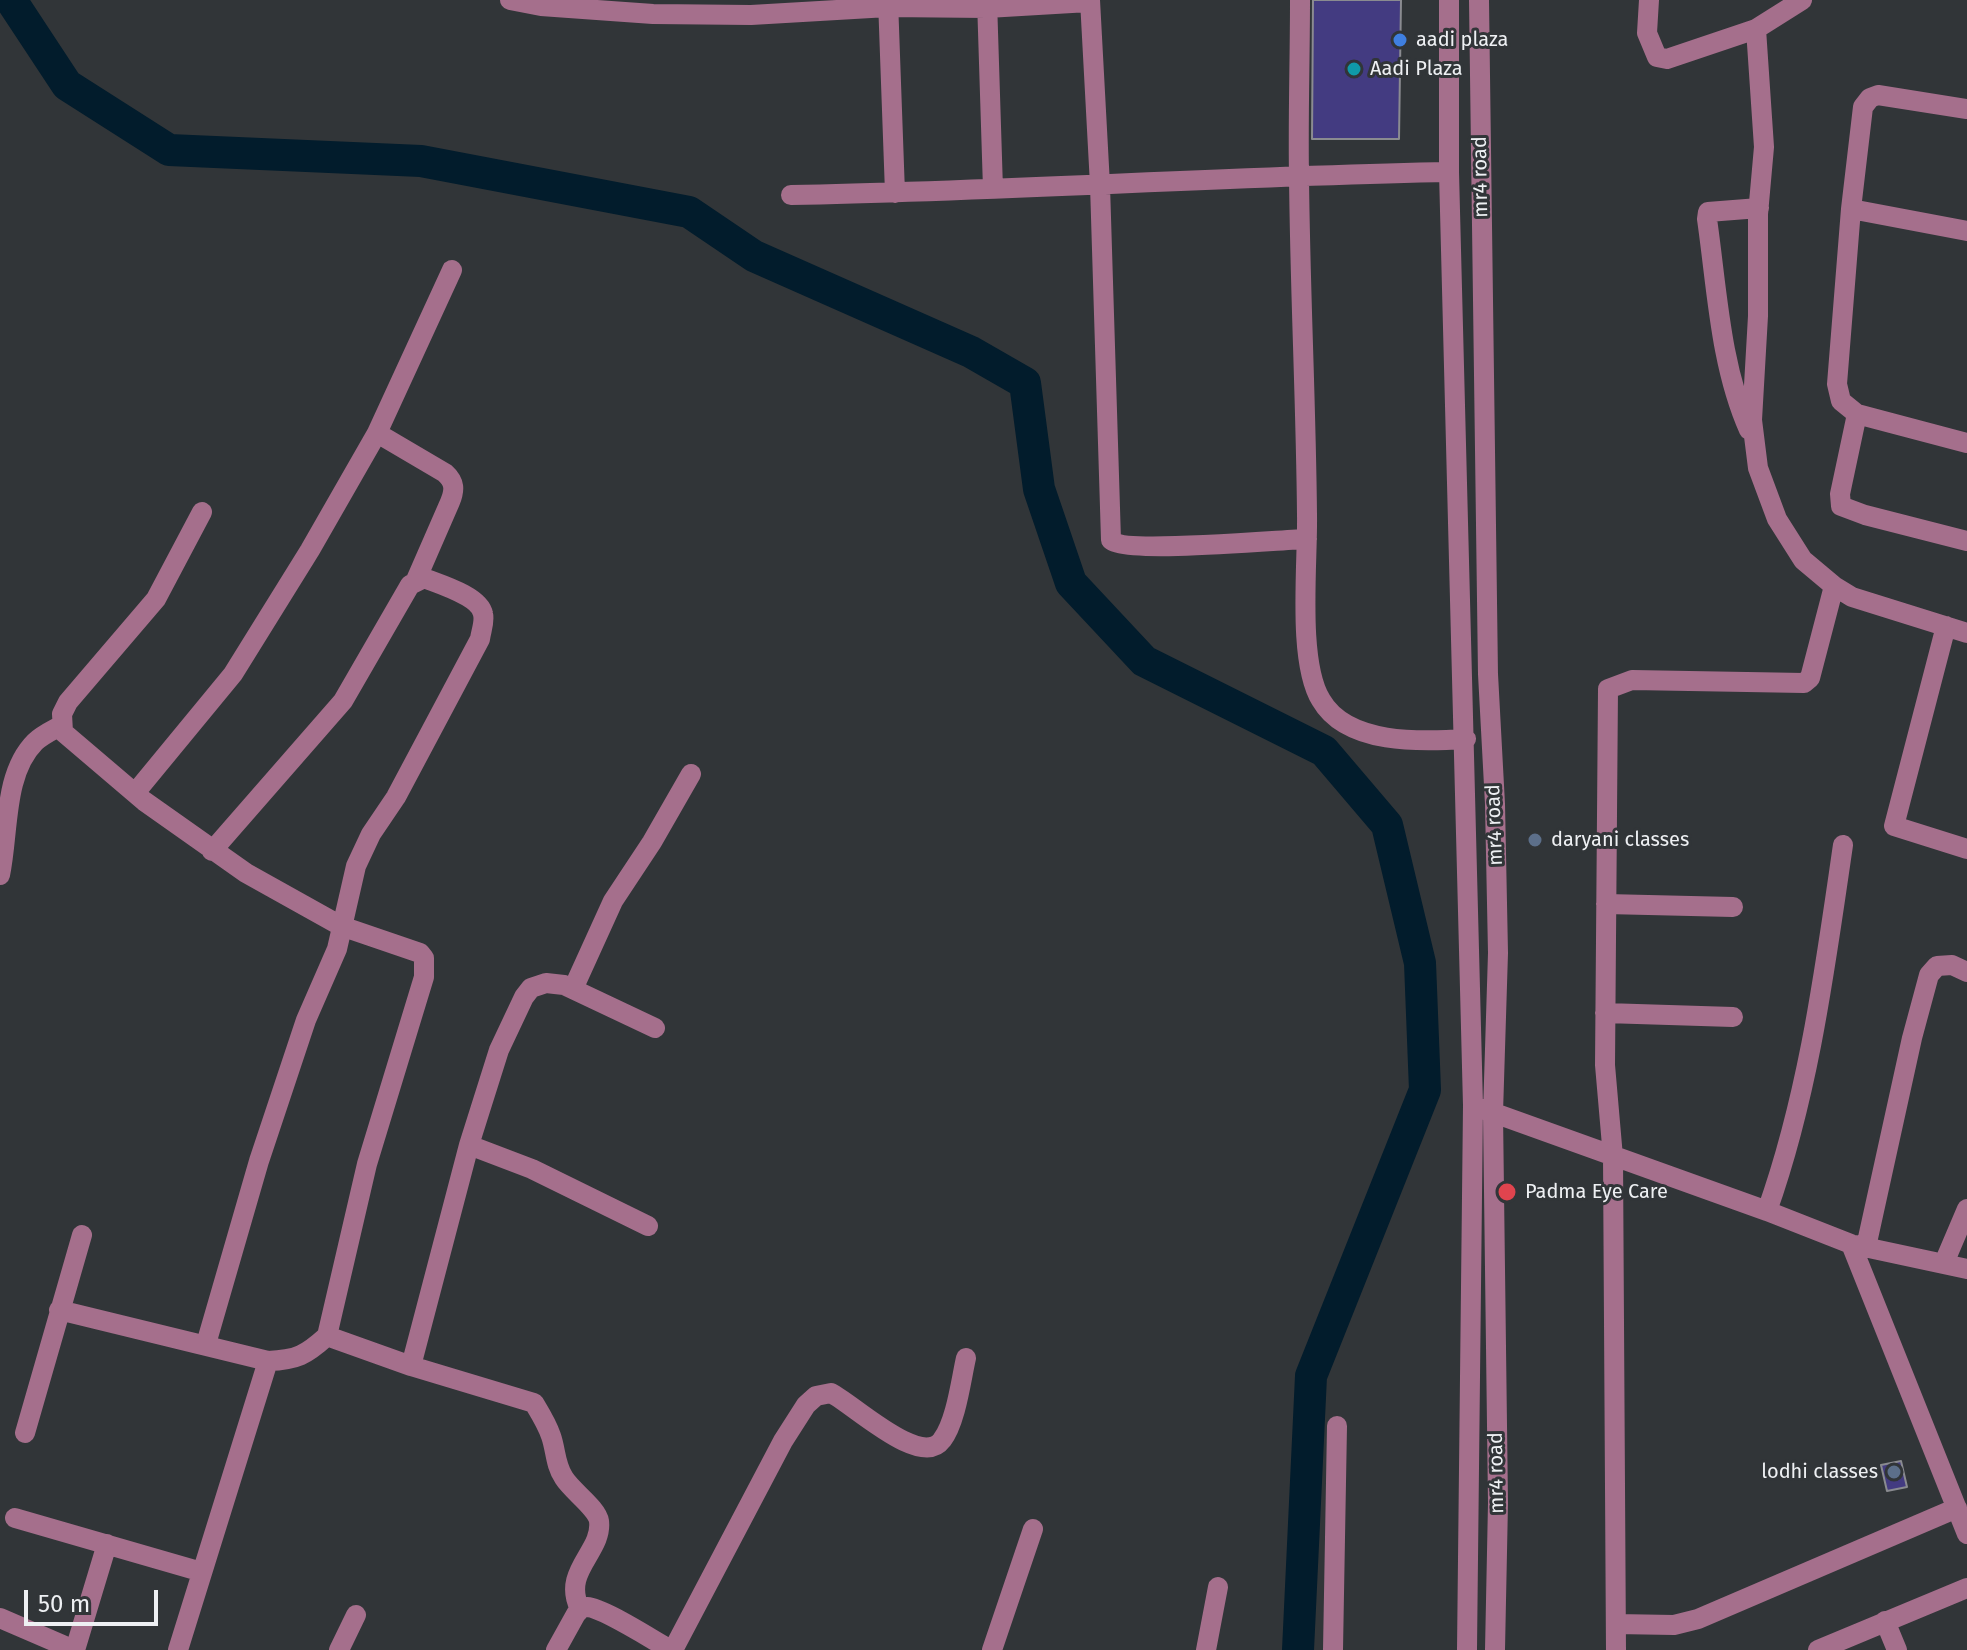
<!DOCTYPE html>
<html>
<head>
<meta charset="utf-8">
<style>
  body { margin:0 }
  #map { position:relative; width:1967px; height:1650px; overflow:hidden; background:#313538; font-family:"Fira Sans",sans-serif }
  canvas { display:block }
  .scale { position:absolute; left:24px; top:1590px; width:134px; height:36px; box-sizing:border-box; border:4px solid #eef0f3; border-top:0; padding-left:10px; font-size:24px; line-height:28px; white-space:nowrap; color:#eef0f3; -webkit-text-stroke:6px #313538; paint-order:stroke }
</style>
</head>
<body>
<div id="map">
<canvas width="1967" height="1650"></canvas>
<div class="scale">50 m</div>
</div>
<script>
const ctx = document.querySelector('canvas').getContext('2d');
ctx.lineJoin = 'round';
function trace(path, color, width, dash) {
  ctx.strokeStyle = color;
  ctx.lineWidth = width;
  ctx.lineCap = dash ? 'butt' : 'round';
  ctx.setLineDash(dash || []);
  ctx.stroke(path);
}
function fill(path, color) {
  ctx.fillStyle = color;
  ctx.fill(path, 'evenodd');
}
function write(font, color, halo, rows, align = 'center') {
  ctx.font = font + ' "Fira Sans",sans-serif';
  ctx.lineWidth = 6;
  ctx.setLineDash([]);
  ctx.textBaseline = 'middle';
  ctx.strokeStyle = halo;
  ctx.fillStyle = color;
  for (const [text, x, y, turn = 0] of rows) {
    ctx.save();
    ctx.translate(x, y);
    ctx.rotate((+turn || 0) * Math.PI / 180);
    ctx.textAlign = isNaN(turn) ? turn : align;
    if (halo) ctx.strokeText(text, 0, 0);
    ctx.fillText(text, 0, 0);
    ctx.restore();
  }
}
trace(new Path2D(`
  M11,0l56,85 102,65 252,11 268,51 65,44 217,96 54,31 14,106 32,94 73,78 180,90 63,74 33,138 5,127 -114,286 -13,274`), '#021c2c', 32);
const building = new Path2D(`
  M1313,0h88l-2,139h-87z
  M1901,1461l6,26 -20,4 -6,-26z`);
fill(building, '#433b81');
trace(building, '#8a8b90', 2);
trace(new Path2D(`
  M510,0l31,6 112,8 98,1 137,-8 99,1 102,-6
  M888,0l7,193
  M987,0l6,189
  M1090,0l10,185 11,355c14,14 167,0 196,-1
  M1300,0c0,58 -2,117 -1,176 1,113 7,226 8,339 1,47 -10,146 14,185 26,45 100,42 145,39
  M1449,0v172l24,933 -6,545
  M1479,0l9,674 7,130 3,149 -5,160 5,390 -3,147
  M1649,0l-2,33 10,24 10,2 89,-30 46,-29
  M1756,29l8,118 -6,67v102l-6,104 6,48 19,51 26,41 31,26 18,11 115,36
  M1967,109l-89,-14 -8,3 -7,9 -12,102 -14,175 4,17 16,13 110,29
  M791,195c220,-4 439,-19 658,-23
  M1851,209l116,22
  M1857,414l-17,80 1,12 24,9 102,26
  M1749,430c-29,-65 -32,-142 -42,-211l1,-7 51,-4
  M377,433l68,40c10,9 10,17 5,29l-34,78
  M202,512l-46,87 -88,103 -6,12 1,18 81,69 102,72 95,53 79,27 4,5v19l-57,187 -40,172 84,30 123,37c6,10 13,21 17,33 5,14 4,29 13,42 8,13 33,30 35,43 4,31 -38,50 -19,88
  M1946,626l-52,200 73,23
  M135,793l98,-119 77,-124 67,-117 75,-163
  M0,875c9,-42 3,-101 35,-133 7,-7 18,-12 27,-17
  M1606,904l127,3
  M573,989l40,-88 39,-59 39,-68
  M1605,1013l128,4
  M1483,1109l284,102 84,33 116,290
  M469,1145l63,24 116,57
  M1767,1211c42,-118 58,-243 76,-366
  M1855,1245l112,24
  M1866,1247l46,-209 17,-63 8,-9 15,-1 15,7
  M1944,1263l23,-54
  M59,1310l209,51c29,-1 38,-6 59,-25
  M206,1344l53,-183 47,-141 31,-71 19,-83 15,-32 25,-37 84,-158c1,-8 5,-17 3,-25 -3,-18 -44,-30 -59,-36l-14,7 -67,116 -131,150
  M411,1366l58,-221 30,-95 25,-53 7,-9 15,-5 18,2 91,43
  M25,1433l57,-198
  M15,1518l187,54
  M0,1618l74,32
  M1885,1621l12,29
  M1616,1624l58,1 24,-6 259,-111
  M75,1650l32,-106
  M178,1650l90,-289
  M339,1650l17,-35
  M556,1650l20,-36c4,-4 5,-7 11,-7 17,1 67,34 84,43
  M673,1650l110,-209 23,-36 10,-9 15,-3c22,11 90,76 111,47 14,-18 19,-60 24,-82
  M992,1650l41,-121
  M1206,1650l12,-63
  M1333,1650l4,-224
  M1616,1650l-3,-493 -8,-92 3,-376 24,-9 172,3 6,-5 24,-92
  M1818,1650l149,-62`), '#a56f8c', 20);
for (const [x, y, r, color] of [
  [1400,40,8,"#3f7fe0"],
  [1354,69,8,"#0f9aa8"],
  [1535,840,8,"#5c6f8a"],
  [1507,1192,10,"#e0444e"],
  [1894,1472,8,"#5c6f8a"]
]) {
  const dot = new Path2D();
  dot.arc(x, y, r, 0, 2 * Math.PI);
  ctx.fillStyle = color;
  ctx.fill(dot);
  trace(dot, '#313538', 3);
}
write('20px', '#eef0f3', '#313538', [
  ["aadi plaza",1416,40],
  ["Aadi Plaza",1370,69],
  ["daryani classes",1551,840],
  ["Padma Eye Care",1525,1192],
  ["lodhi classes",1878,1472,"right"]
], 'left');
write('20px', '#eef0f3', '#313538', [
  ["mr4 road",1481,177,-91],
  ["mr4 road",1495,825,-92],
  ["mr4 road",1497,1473,-91]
]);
</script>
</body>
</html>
